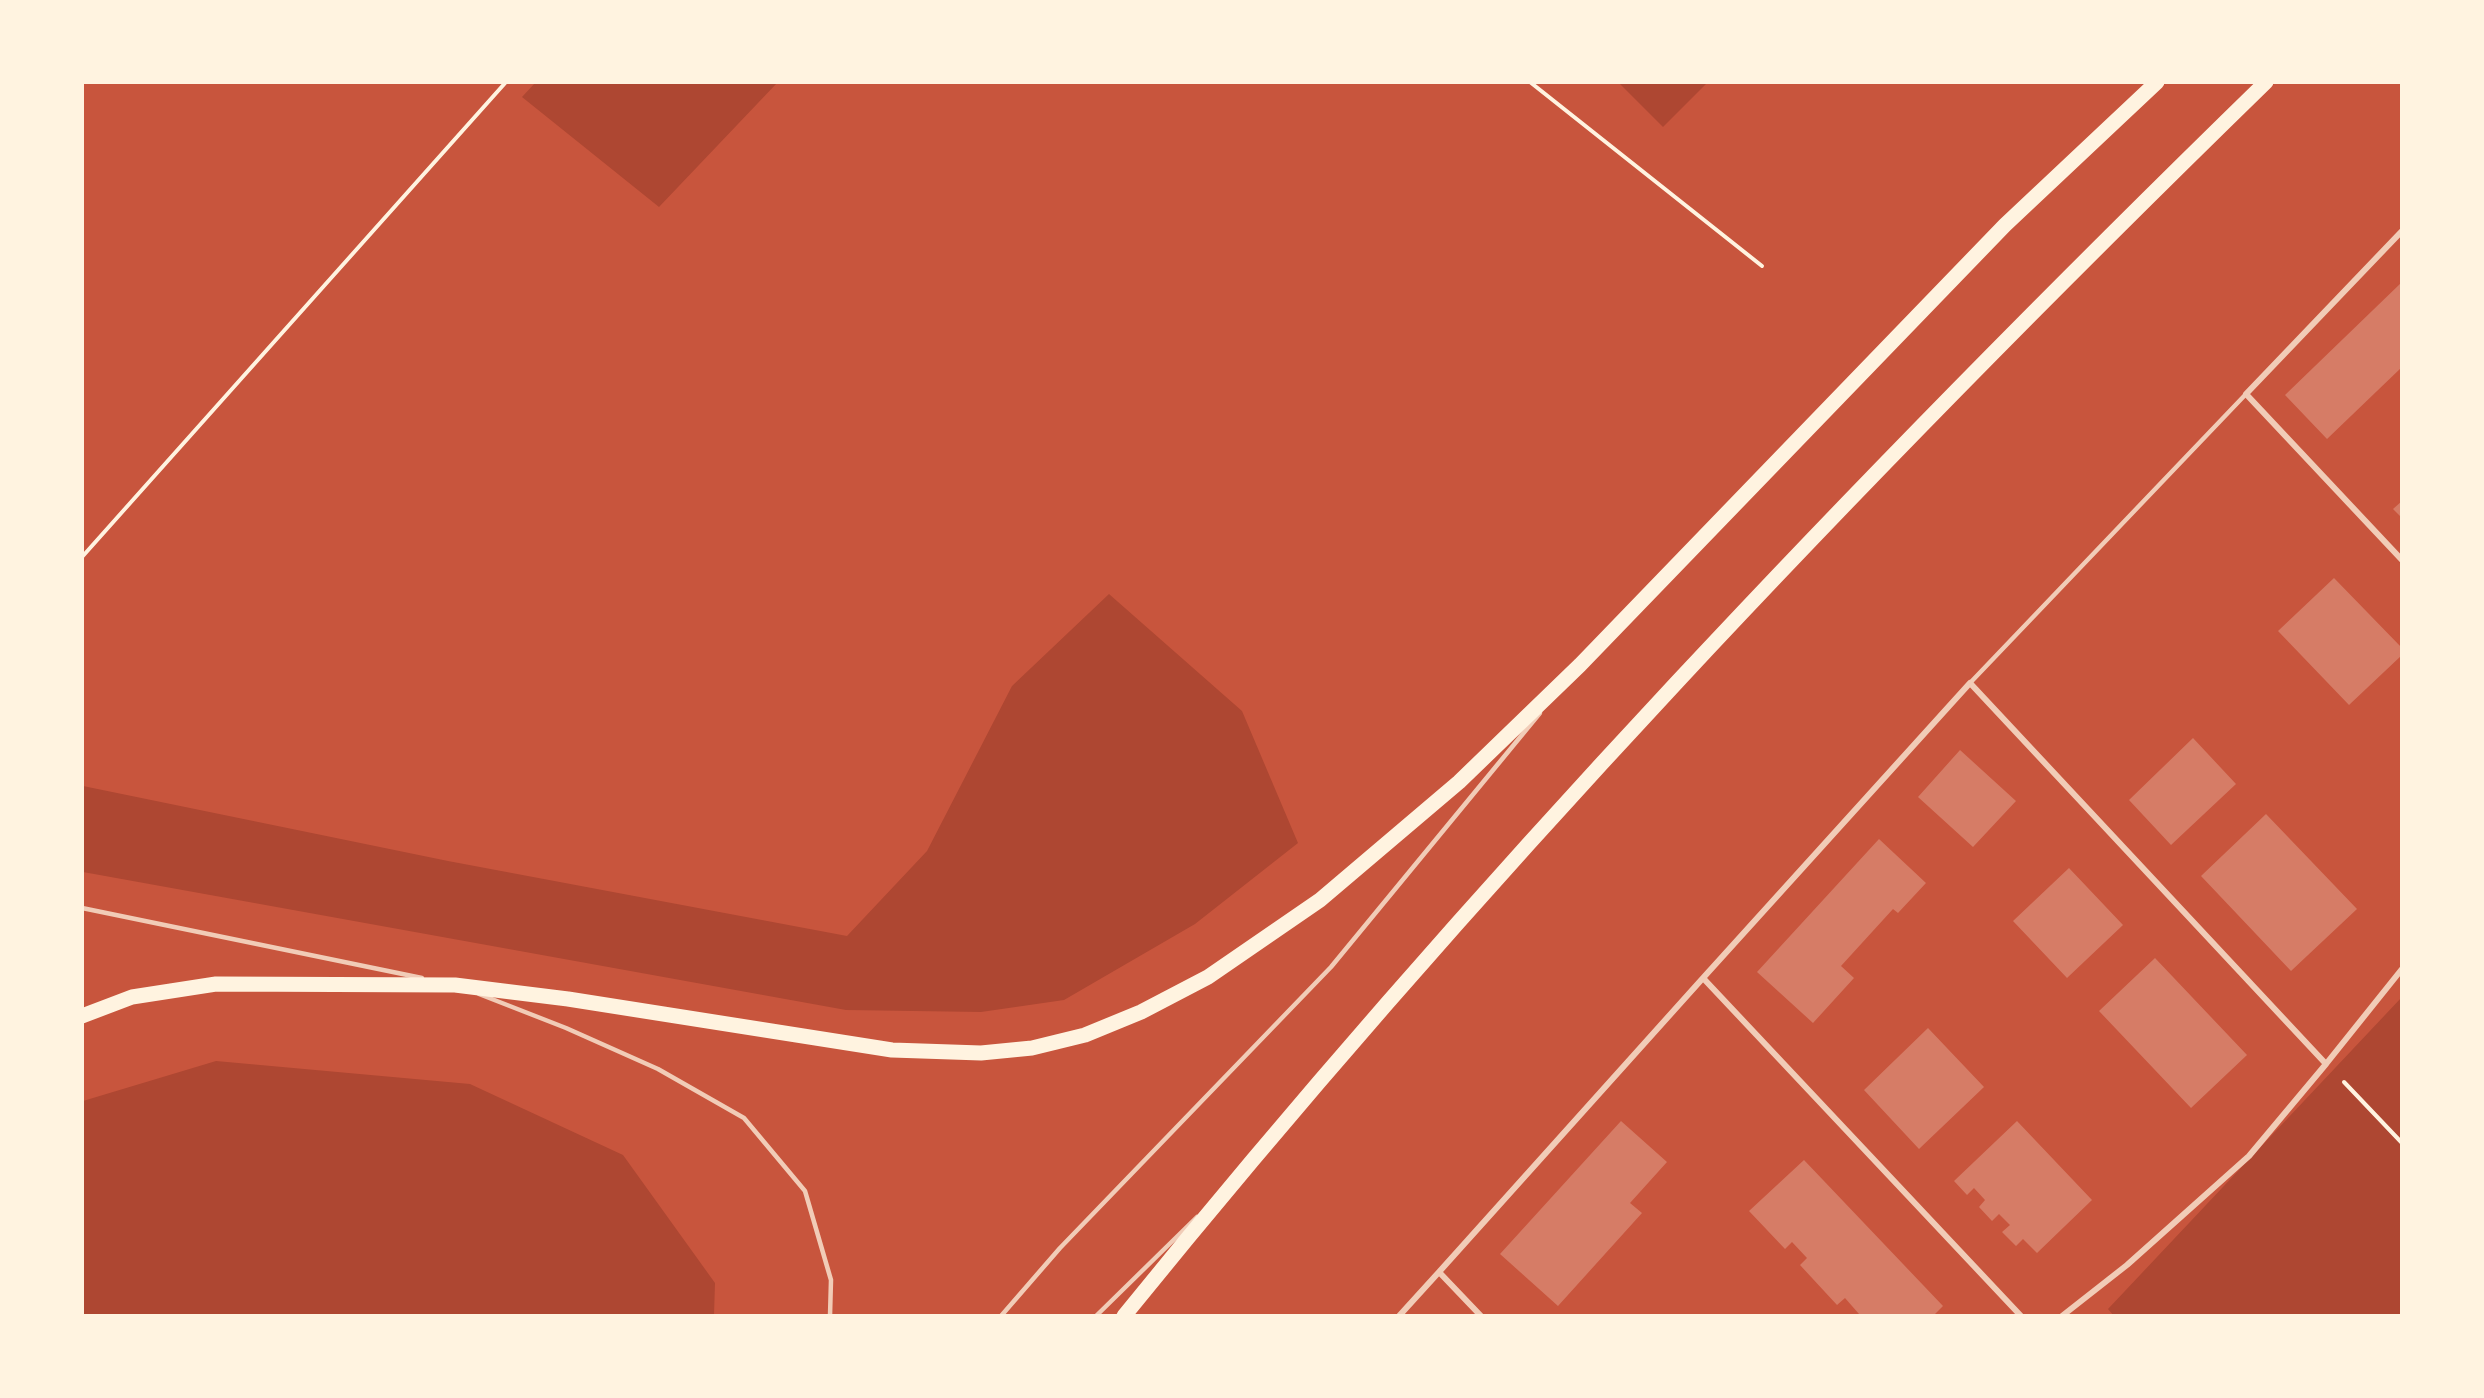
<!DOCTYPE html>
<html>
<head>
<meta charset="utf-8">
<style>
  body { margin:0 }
  #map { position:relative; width:2484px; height:1398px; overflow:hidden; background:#c8553d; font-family:"Open Sans",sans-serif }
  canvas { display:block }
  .frame { position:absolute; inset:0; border:84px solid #fff3e0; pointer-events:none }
</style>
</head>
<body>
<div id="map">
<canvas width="2484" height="1398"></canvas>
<div class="frame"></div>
</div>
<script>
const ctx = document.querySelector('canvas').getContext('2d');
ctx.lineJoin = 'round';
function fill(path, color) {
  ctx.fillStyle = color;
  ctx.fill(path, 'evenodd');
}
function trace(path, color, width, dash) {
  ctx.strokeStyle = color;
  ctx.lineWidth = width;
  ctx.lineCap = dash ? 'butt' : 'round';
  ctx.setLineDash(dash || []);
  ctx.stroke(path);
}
fill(new Path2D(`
  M535,83v-1l242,1 -118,124 -137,-110z
  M1619,83v-1l88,1 -44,44z
  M1109,594l133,117 56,132 -103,81 -131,76 -83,12 -135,-2 -763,-138v-86l365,75 399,75 80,-85 85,-165z
  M2401,998v317l-287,1 -6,-7z
  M216,1061l254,23 153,71 92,128 -1,32h-631v-214z`), '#ae4732');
fill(new Path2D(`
  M2402,282v85l-75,72 -42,-44z
  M2402,501v17l-9,-9z
  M2334,578l68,70v7l-53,50 -71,-74z
  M2193,738l43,46 -65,61 -42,-45z
  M1960,750l56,51 -43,46 -55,-50z
  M2266,814l91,95 -66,62 -90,-95z
  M1879,839l47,44 -28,30 -5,-4 -52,57 13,12 -41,45 -56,-51z
  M2069,868l54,57 -56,53 -54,-57z
  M2155,958l92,97 -56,53 -92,-97z
  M1928,1028l56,59 -65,62 -55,-59z
  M1621,1121l46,41 -37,41 12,10 -84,93 -58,-52z
  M2017,1121l75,79 -55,53 -14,-14 -7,7 -14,-14 8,-7 -11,-11 -7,7 -13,-14 6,-7 -11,-12 -7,7 -13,-14z
  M1804,1160l139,146 -10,10h-76l2,-2 -14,-16 -8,7 -37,-40 7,-7 -15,-16 -7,7 -36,-38z`), '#d67c66');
trace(new Path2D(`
  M1530,82l232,184
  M82,557l424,-475
  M2344,1082l58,61`), '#fff3e0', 4);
trace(new Path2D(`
  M1970,683l276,-289
  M82,908l340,70
  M479,994l87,34 92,41 86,49 61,73 26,89 -1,36
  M1001,1316l59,-68 271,-281 209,-254
  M1096,1316l101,-99`), '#f1ccb7', 4.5);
trace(new Path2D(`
  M2402,231l-156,163 156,166
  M1439,1272l264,-294
  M1399,1316l40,-44 42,44
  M2021,1316l-318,-338 267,-295 356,381
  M2062,1316l65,-51 122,-109 77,-92 76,-95`), '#f1ccb7', 6);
trace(new Path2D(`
  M82,1016l50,-19 84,-13 239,1 113,14 324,51 89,3 51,-5 53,-13 56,-23 67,-35 112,-77 139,-118 121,-117 425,-440 152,-143
  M1124,1316c353,-436 741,-843 1142,-1234`), '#fff3e0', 15);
</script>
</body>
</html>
